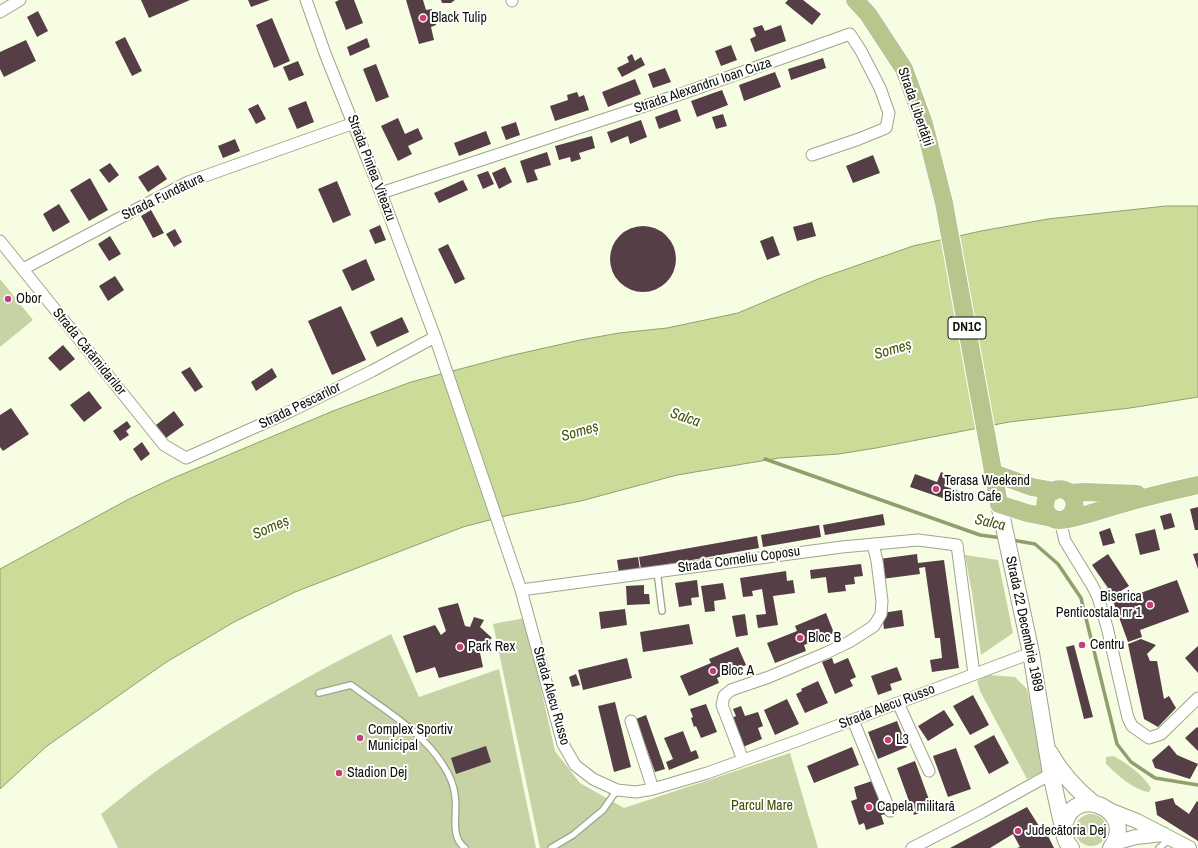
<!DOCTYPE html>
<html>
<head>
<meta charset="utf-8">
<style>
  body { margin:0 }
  canvas { display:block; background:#f6fde2 }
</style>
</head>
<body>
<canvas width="1198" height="848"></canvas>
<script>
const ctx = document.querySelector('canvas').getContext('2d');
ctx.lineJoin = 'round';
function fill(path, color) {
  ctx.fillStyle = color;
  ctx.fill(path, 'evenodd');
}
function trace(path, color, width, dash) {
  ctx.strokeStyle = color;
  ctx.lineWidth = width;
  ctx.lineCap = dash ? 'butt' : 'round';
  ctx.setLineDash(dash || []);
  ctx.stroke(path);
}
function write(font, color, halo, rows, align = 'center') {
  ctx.font = font + ' "Archivo Narrow",sans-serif';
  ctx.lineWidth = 4;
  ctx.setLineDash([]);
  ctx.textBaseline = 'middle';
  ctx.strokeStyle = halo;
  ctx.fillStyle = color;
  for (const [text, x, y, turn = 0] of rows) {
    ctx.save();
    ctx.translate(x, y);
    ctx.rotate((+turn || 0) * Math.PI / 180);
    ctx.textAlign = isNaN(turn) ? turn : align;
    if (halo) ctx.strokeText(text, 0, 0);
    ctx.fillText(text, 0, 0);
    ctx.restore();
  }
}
fill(new Path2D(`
  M0,279l33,41 -33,27z
  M965,555l33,5 15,73 -32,22 -9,-62z
  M525,618l30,133 25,32 44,25 166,-55 28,95h-278l-47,-224z
  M391,634l28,63 80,-28 37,179h-418l-17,-34c22,-17 44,-36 67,-51 72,-49 146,-91 223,-129z
  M988,675l27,2 12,12 17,82 -17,8 -47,-88 -3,-10z
  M1114,756c15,9 28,18 37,32l-2,4c-16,-2 -31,-17 -43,-28v-7z
  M1075 830a16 16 0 1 1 32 0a16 16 0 1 1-32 0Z`), '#c7d3a5');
const water = new Path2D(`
  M1166,206h32v191l-68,11 -121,14 -133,26 -37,6 -60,4 -102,17 -96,26 -72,14 -46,12 -168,65 -61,30 -69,41 -118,83 -47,43v-220l129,-70 42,-20 162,-68 78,-29 98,-26 71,-16 39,-7 48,-5 71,-15 80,-34 95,-33 68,-15 67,-12z`);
fill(water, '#cbdc99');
trace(water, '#929f6d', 1);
trace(new Path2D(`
  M765,459l215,76 22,3
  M1012,540l23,4 23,20 23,34 36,146 14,18 24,16 43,7`), '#929f6d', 3.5);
fill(new Path2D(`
  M141,0h49l-41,18z
  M248,0h22l-19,7z
  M339,0h15l9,23 -17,7 -11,-28z
  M406,0h17l3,10 6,-1 4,16 -5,2 3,13 -15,4z
  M441,0h14l-4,3h-9z
  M788,0h15l18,14 -9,11 -27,-22z
  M38,11l10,20 -11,6 -10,-20z
  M272,18l18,43 -16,7 -18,-43z
  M762,25l3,6 16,-6 5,16 -31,11 -5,-13 6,-3 -3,-8z
  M125,37l17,34 -10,5 -17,-34z
  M367,38l3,9 -20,9 -3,-9z
  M26,40l10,21 -32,16 -4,-8v-17z
  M731,45l6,15 -16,6 -6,-15z
  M632,54l3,7 6,-4 4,8 -23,12 -5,-9 12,-6 -2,-5z
  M823,58l3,10 -35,12 -3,-11z
  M298,61l6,14 -15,6 -6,-14z
  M376,64l13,33 -13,5 -13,-33z
  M665,68l6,14 -18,6 -5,-14z
  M775,72l6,15 -37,14 -5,-16z
  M635,79l6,15 -33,13 -6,-15z
  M722,90l6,15 -31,12 -6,-16z
  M577,92l2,5 5,-2 5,15 -34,11 -5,-15 18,-6 -1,-5z
  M306,101l8,21 -17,7 -9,-21z
  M258,104l8,15 -10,5 -8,-15z
  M677,109l4,12 -22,8 -4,-12z
  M723,114l4,12 -11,3 -4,-12z
  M398,118l7,16 13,-6 5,11 -15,7 4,8 -14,7 -17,-35z
  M641,120l6,17 -17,7 -2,-8 -17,7 -4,-11z
  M516,122l4,13 -14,5 -5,-13z
  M486,131l5,13 -32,12 -5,-13z
  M592,136l3,12 -16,5 2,6 -10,3 -1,-5 -11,3 -4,-14z
  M235,139l5,12 -17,7 -5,-12z
  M547,152l4,13 -17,5 4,10 -11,3 -7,-22z
  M873,155l7,18 -27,10 -7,-17z
  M110,163l9,12 -10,8 -10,-13z
  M158,165l9,14 -19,13 -10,-15z
  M505,167l7,15 -13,7 -7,-16z
  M488,171l6,13 -11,5 -6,-14z
  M90,178l18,32 -19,11 -19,-31z
  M463,180l5,10 -29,13 -5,-10z
  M337,181l14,34 -18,8 -15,-34z
  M59,204l11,18 -17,10 -10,-18z
  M151,210l13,23 -11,5 -12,-22z
  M812,222l4,14 -19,5 -4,-14z
  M380,225l6,15 -11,4 -6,-14z
  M610 259a33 33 0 1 1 66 0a33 33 0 1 1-66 0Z
  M175,229l7,13 -8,5 -8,-13z
  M110,236l11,18 -12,7 -11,-17z
  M773,236l7,19 -13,5 -7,-19z
  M448,244l17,35 -10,5 -17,-35z
  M366,259l9,21 -23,11 -10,-21z
  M115,276l9,14 -16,11 -9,-15z
  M341,306l25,54 -34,15 -24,-54z
  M402,317l7,15 -32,15 -7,-15z
  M63,345l12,14 -15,12 -12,-13z
  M190,367l13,20 -8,5 -14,-20z
  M272,368l5,9 -21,14 -5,-9z
  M89,391l13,17 -18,14 -14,-17z
  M11,408l18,26 -26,17 -3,-4v-32z
  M174,411l10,14 -18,13 -10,-13z
  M127,421l4,6 -5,4 3,4 -9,6 -7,-10z
  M142,442l8,12 -9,7 -8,-12z
  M941,472l7,3 -4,11 17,6 -4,11 -47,-16 5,-13 22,8z
  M1198,507v23h-3l-5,-21z
  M1171,513l4,14 -11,3 -4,-14z
  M883,514l2,11 -60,10 -2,-10z
  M819,525l2,12 -58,10 -2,-12z
  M1110,528l5,15 -12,3 -4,-14z
  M1155,529l5,21 -20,5 -5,-21z
  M757,536l2,12 -118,21 -2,-12z
  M1198,553v16l-5,-15z
  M917,554l1,9 26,-3 15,108 -27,4 -2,-12 12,-2 -2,-20h-5l-10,-71 -6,1 1,6 -38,5 -3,-20z
  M1108,554l21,32 -18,11 -5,-8 2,-1 -16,-23z
  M638,557l2,13 -21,3 -2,-13z
  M861,564l2,12 -9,1 1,7 -10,1 1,6 -18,2 -2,-16 -15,2 -1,-9z
  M786,571l1,10 6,-1 2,13 -22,3 5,29 -20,3 -2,-13 10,-1 -4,-25 -10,2 1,5 -10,1 -3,-19z
  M697,580l2,17 -8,1 1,7 -13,2 -4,-24z
  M1177,580l12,32 -49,18 2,7 -14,5 -16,-44 15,-6 2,5z
  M723,583l3,16 -12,2 1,10 -10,1 -4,-26z
  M644,585v9h5l1,10 -23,1 -1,-19z
  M458,603l7,23 5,1 4,-10 10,3 -4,7 12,11 -13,10 4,19 -44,11 -4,-11 -19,6 -13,-37 32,-11 6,10 5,-4 -8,-23z
  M625,609l2,16 -26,4 -2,-17z
  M902,610l2,16 -20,3 -2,-16z
  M826,613l8,20 -30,12 2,6 -31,12 -8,-20 30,-12 -2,-5z
  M745,614l3,21 -12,2 -4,-21z
  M689,624l4,20 -50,8 -3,-20z
  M1141,639l15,6 -9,9 3,7h7l7,38 5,-3 7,12 -18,19 -14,-8 -16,-75z
  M1074,645l19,72 -9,2 -18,-72z
  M1198,646v27l-13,-15z
  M738,647l8,18 -29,13 2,5 -30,13 -9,-20 31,-13 -2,-4z
  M627,658l5,20 -49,12 -5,-20z
  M832,658l2,6 14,-6 8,19 -6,3 3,6 -18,8 -13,-32z
  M897,667l5,13 -12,4 2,6 -14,5 -7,-19z
  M576,674l4,11 -8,2 -3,-10z
  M818,681l10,22 -23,10 -9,-19 6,-3 -1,-2z
  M973,695l16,30 -19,10 -17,-29z
  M787,699l12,25 -24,11 -11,-25z
  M615,702l16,65 -17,5 -16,-66z
  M706,704l11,28 -16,6 -5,-12 -2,1 -3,-9 2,-1 -3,-8z
  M741,706l4,10 13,-4 5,14 -5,2 4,11 -19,8 -11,-29 4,-2 -3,-7z
  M944,710l10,15 -26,16 -10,-15z
  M646,715l19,54 -10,3 -19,-53z
  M897,721l10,26 -29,12 -10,-27z
  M1197,727l1,1v23l-13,-13z
  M683,731l8,21 5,-2 3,8 -30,12 -3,-8 7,-3 -9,-21z
  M994,735l15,28 -20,11 -15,-28z
  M1169,745l8,10 21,9 -8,15 -35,-11 -3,-8z
  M486,746l5,16 -35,12 -5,-16z
  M852,747l7,18 -45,18 -7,-17z
  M956,748l15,41 -23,8 -15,-41z
  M915,761l17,47 -18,7 -17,-47z
  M872,781l3,9 4,-1 8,25 -6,1 3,9 -18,6 -2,-7 -5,2 -8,-24 6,-2 -3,-12z
  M1173,798l2,6 14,10 8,-13 1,1v39l-41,-26 -2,-13z
  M1027,807l12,19h4l11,22h-37l3,-1 -7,-13 -23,14h-40z`), '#563e46');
const service = new Path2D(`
  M657,571l5,40
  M319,693l32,-8c32,24 71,46 92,80 6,9 11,20 12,31 3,17 -6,40 10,52
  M551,848l22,-13 30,-25 14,-20
  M1159,848l11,-9`);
const minor = new Path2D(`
  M306,0l20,56 55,137 54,144 86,253 42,154 12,21 18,14 24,11 19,2 17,-3 54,-16 87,-31 237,-89
  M512,1v-1
  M0,12l20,-12
  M381,193l297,-98 172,-61 11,17 19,37 9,25 -3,15 -27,11 -47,16
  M0,241l164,204 22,13 103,-46 83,-41 63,-34
  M23,269l165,-87 166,-59
  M1060,520l5,21 27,44 6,12 9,30 21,91 4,8 17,12 12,-4 37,-36
  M521,590l321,-43 76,-7 39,5 17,129
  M898,703l31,68
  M853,720l37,91
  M631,721l22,68
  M743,760l-21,-55 2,-9 7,-6 38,-13 57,-24 23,-11 25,-16 7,-12 1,-13 -5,-40 -4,-17
  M912,848l70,-36 69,-38`);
const tertiary = new Path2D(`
  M1109,810l28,11 52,27
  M1114,843l22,-6 27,-3`);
const secondary = new Path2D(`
  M999,504l32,149 20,121 13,58
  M1050,753c11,20 26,36 43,50
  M1071,848c-6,-7 -9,-17 -6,-26 12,-39 73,-10 46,26`);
const trunk = new Path2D(`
  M855,0l13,14 36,55 20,55 20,79 55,301 28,9 25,5
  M993,473l39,14 22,4
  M1070,493l14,-1 53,2
  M1066,519c20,-15 0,-39 -16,-26 -4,4 -5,9 -5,14 1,7 7,13 14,13 15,0 44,-11 59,-15 27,-8 53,-14 80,-20`);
trace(service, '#9ea58c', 8);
trace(minor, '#9ea58c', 13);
trace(tertiary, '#9ea58c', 16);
trace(secondary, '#9ea58c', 18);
trace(trunk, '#fff', 20);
trace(service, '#fff', 5.5);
trace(minor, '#fff', 11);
trace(tertiary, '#fff', 14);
trace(secondary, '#fff', 16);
trace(trunk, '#b8c68e', 18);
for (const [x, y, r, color] of [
  [423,18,4,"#c53d79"],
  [8,299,4,"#c53d79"],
  [936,489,4,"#c53d79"],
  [1150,605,4,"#c53d79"],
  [800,638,4,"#c53d79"],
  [1082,645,4,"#c53d79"],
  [460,647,4,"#c53d79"],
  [713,671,4,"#c53d79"],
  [360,738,4,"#c53d79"],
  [888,740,4,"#c53d79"],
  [339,773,4,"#c53d79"],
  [869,807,4,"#c53d79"],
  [1018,831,4,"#c53d79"]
]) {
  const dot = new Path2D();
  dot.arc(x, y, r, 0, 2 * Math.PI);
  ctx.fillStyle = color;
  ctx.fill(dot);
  trace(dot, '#fff', 1.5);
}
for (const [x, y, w] of [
  [967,328,38]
]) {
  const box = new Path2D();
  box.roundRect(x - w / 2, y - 11, w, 22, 3);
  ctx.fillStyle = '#fff';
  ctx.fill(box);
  trace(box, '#0d1007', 1);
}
write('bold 13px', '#0d1007', null, [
  ["DN1C",967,328]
]);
write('14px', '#0d1007', '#fff', [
  ["Black Tulip",431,18],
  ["Obor",16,299],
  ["Terasa Weekend",944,481],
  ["Bistro Cafe",944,497],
  ["Biserica",1142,597,"right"],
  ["Penticostala nr 1",1142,613,"right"],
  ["Bloc B",808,638],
  ["Centru",1090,645],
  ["Park Rex",468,647],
  ["Bloc A",721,671],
  ["Complex Sportiv",368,730],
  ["Municipal",368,746],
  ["L3",896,740],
  ["Stadion Dej",347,773],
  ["Capela militară",877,807],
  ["Judecătoria Dej",1026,831]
], 'left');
write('14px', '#0d1007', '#fff', [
  ["Strada Alexandru Ioan Cuza",703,86,-19],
  ["Strada Libertății",915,107,71],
  ["Strada Pintea Viteazu",371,168,69],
  ["Strada Fundătura",163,197,-26],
  ["Strada Cărămidarilor",89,352,51],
  ["Strada Pescarilor",300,406,-26],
  ["Strada Corneliu Coposu",739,560,-8],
  ["Strada 22 Decembrie 1989",1024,624,78],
  ["Strada Alecu Russo",551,696,74],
  ["Strada Alecu Russo",887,707,-21]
]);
write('14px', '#404d00', '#fff', [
  ["Parcul Mare",762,806]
]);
write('italic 15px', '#465406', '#fff', [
  ["Someș",893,350,-16],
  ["Salca",685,418,19],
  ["Someș",580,432,-16],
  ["Salca",990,523,13],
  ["Someș",271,528,-23]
]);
</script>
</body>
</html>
